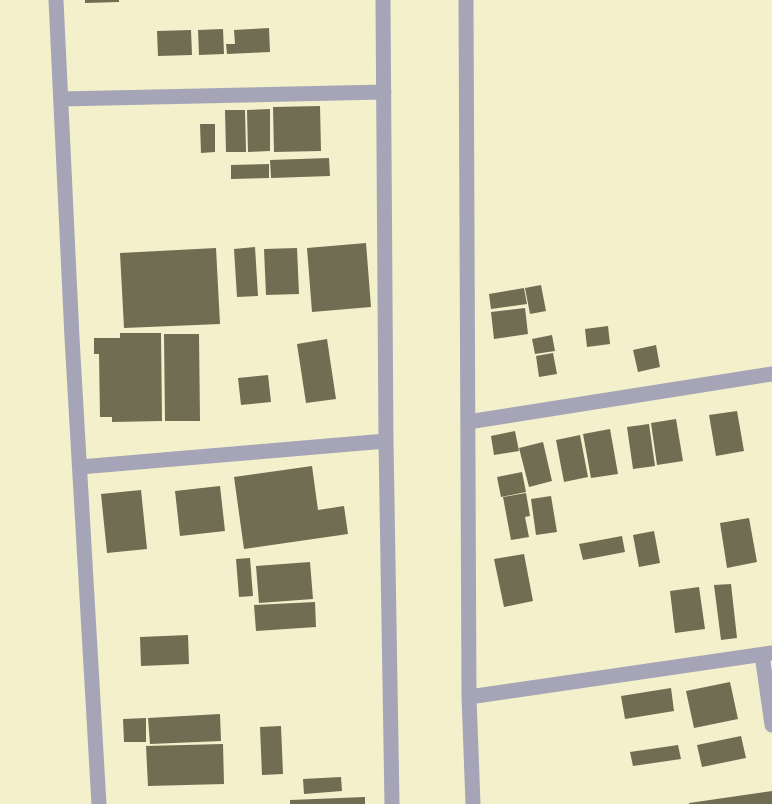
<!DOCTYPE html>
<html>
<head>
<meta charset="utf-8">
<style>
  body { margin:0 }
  canvas { display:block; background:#fffcde }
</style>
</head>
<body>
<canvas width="772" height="804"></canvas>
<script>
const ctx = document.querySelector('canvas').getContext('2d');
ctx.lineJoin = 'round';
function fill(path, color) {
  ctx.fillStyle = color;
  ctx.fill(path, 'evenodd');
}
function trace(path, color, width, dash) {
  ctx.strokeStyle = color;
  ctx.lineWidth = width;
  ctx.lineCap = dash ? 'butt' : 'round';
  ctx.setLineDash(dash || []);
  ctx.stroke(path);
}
fill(new Path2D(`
  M0,0h772v804h-772z`), '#f3f0cb');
fill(new Path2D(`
  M85,0h34v2l-34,1z
  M269,28l1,24 -43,2 -1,-10h9l-1,-14z
  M223,29l1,25 -25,1 -1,-25z
  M191,30l1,25 -34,1 -1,-25z
  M320,106l1,45 -47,1 -1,-45z
  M270,109v42l-22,1 -1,-42z
  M225,110h20l1,42h-20z
  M200,124h15v28l-14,1z
  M329,158l1,18 -59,2 -1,-18z
  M269,164v14l-38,1v-14z
  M366,243l5,64 -59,5 -5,-64z
  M255,247l3,49 -21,1 -3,-48z
  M216,248l4,76 -96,4 -4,-75z
  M297,248l2,46 -33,1 -2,-46z
  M541,285l5,26 -16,3 -5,-26z
  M524,288l3,16 -36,5 -2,-15z
  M525,308l3,26 -34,5 -3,-27z
  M608,326l2,18 -23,3 -2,-18z
  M120,333h41l1,88 -50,1v-5h-12l-1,-63h-5v-16h26z
  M164,334h35l1,87h-35z
  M552,335l3,16 -20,3 -3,-15z
  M327,339l9,60 -30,4 -9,-59z
  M656,345l4,22 -22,5 -5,-22z
  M553,353l4,21 -18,3 -3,-21z
  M268,375l3,27 -30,3 -3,-27z
  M737,411l7,40 -28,5 -7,-41z
  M676,419l7,42 -26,4 -6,-42z
  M649,424l6,42 -22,3 -6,-42z
  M610,429l8,45 -27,4 -8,-44z
  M515,431l4,20 -25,4 -3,-19z
  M580,435l8,42 -24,5 -8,-42z
  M543,442l9,39 -23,6 -10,-39z
  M312,466l6,44 26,-4 4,28 -104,15 -10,-72z
  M522,472l4,20 -25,5 -4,-20z
  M220,486l5,45 -45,5 -5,-45z
  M141,490l6,59 -40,4 -6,-59z
  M526,493l4,23 -5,1 4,20 -18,3 -8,-43z
  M551,496l6,36 -21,3 -5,-36z
  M749,518l8,44 -30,6 -7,-45z
  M654,531l6,32 -21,4 -6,-32z
  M622,536l3,16 -42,8 -4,-16z
  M524,554l9,47 -29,6 -10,-48z
  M250,558l3,38 -14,1 -3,-38z
  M310,562l3,37 -54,4 -3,-37z
  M731,584l6,54 -16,2 -7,-55z
  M699,587l6,42 -30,4 -5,-42z
  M315,602l1,25 -60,4 -2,-26z
  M188,635l1,29 -48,2 -1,-29z
  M730,682l8,37 -44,9 -8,-37z
  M671,688l3,23 -49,8 -4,-23z
  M220,714l1,27 -71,3 -2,-26z
  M146,718v24h-22l-1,-23z
  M281,726l2,48 -21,1 -2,-48z
  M741,736l5,22 -44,9 -5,-22z
  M223,744l1,40 -76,2 -2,-40z
  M678,745l3,14 -48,7 -3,-14z
  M341,777l1,14 -38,3 -1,-15z
  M772,791v13h-83v-1z
  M365,797v7h-75v-4z`), '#706d53');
trace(new Path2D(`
  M56,0l16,338 27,466
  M383,0l3,441 6,363
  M466,0l3,697 4,107
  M61,99l323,-7
  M468,422l304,-48
  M80,467l306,-26
  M762,655l10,70
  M469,697l303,-44`), '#a6a5b8', 15);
</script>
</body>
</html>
